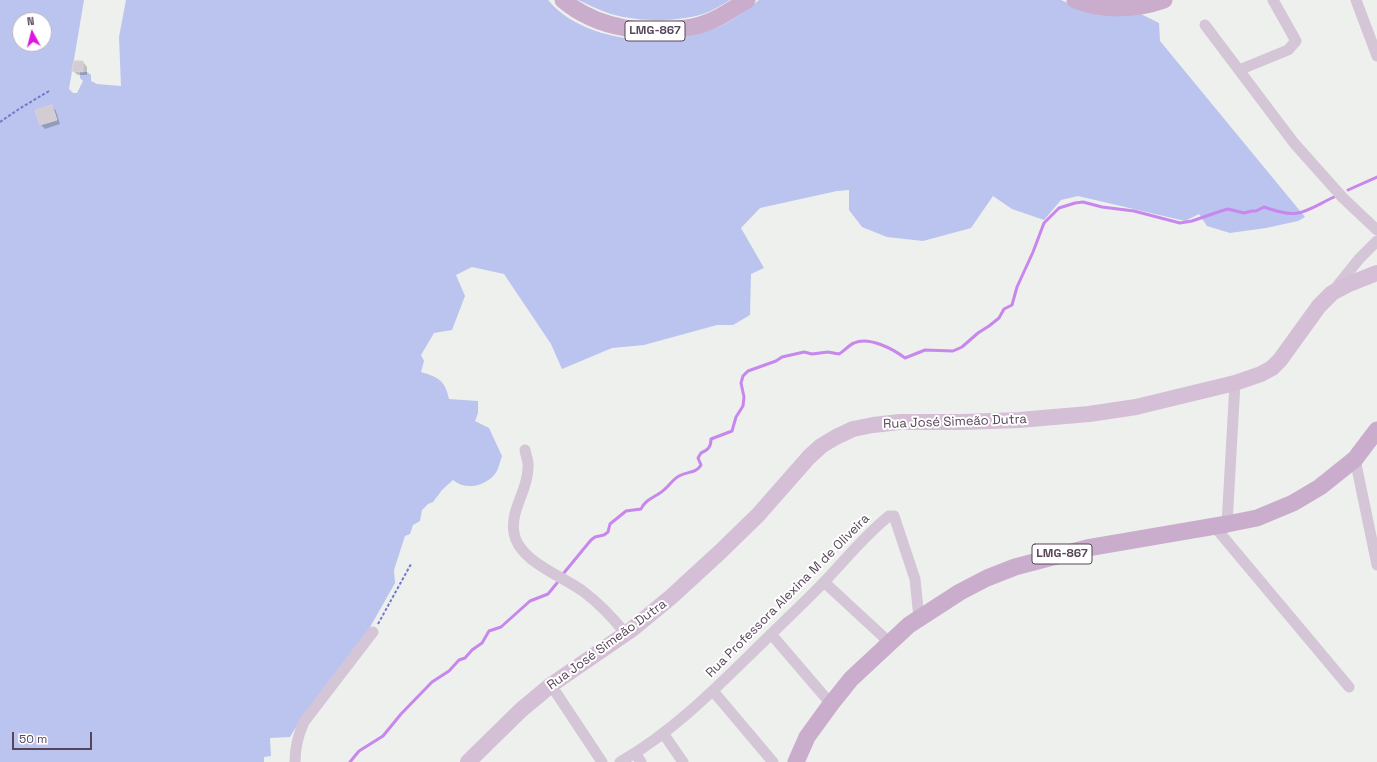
<!DOCTYPE html>
<html>
<head>
<meta charset="utf-8">
<style>
  body { margin:0 }
  #map { position:relative; width:1377px; height:762px; overflow:hidden; background:#eef0ed; font-family:"Space Grotesk",sans-serif }
  canvas { display:block }
  .north { position:absolute; left:12px; top:12px; width:40px; height:40px; box-sizing:border-box; background:#fff; border:1px solid #bcb5bd; border-radius:50%; rotate:353deg; font-size:11px; font-weight:700; line-height:16px; text-align:center; color:#58455a }
  .north::after { content:''; display:block; margin:auto; width:14px; height:18px; background:#dc18de; clip-path:polygon(50% 0,100% 100%,50% 72%,0 100%) }
  .scale { position:absolute; left:12px; top:732px; width:80px; height:18px; box-sizing:border-box; border:2px solid #58455a; border-top:0; padding-left:5px; font-size:12px; line-height:14px; white-space:nowrap; color:#58455a; -webkit-text-stroke:3px #fff; paint-order:stroke }
</style>
</head>
<body>
<div id="map">
<canvas width="1377" height="762"></canvas>
<div class="north">N</div>
<div class="scale">50 m</div>
</div>
<script>
const ctx = document.querySelector('canvas').getContext('2d');
ctx.lineJoin = 'round';
function fill(path, color) {
  ctx.fillStyle = color;
  ctx.fill(path, 'evenodd');
}
function trace(path, color, width, dash) {
  ctx.strokeStyle = color;
  ctx.lineWidth = width;
  ctx.lineCap = dash ? 'butt' : 'round';
  ctx.setLineDash(dash || []);
  ctx.stroke(path);
}
function write(font, color, halo, rows, align = 'center') {
  ctx.font = font + ' "Space Grotesk",sans-serif';
  ctx.lineWidth = 4;
  ctx.setLineDash([]);
  ctx.textBaseline = 'middle';
  ctx.strokeStyle = halo;
  ctx.fillStyle = color;
  for (const [text, x, y, turn = 0] of rows) {
    ctx.save();
    ctx.translate(x, y);
    ctx.rotate((+turn || 0) * Math.PI / 180);
    ctx.textAlign = isNaN(turn) ? turn : align;
    if (halo) ctx.strokeText(text, 0, 0);
    ctx.fillText(text, 0, 0);
    ctx.restore();
  }
}
fill(new Path2D(`
  M0,0h84l-15,89 4,4h4l6,-12 -3,-3v-6h7l4,3v6l6,3 24,2 -2,-49 7,-37h422c36,43 116,49 165,29 17,-6 32,-18 46,-29h302l21,9 55,3 22,11 1,18 145,176 -7,4 -32,7 -36,5 -23,-7 -8,-12 -14,7 -107,-25 -17,4 -17,20 -32,-11 -19,-13 -22,32 -48,13 -36,-4 -25,-10 -13,-17v-20l-12,1 -77,17 -19,20 23,40 -13,6 -1,41 -17,10h-16l-73,20 -32,3 -50,21 -11,-25 -47,-70 -32,-7 -16,8 9,21 -13,34 -18,3 -13,22 3,6 -3,11c17,5 24,8 28,27l29,2v12l-3,8 14,7 13,28c-2,5 -3,13 -7,18 -10,12 -29,17 -42,6l-11,10 -9,12 -5,2 -6,6 -2,11 -7,4 -3,9 -5,2 -11,34 1,13 -26,46 -67,88 -12,20 -20,1 1,18 -7,1v5h-264zM20,20h24v24h-24z
  M578,0h152c-8,5 -18,11 -27,14 -26,8 -62,8 -88,1 -13,-3 -25,-10 -37,-15z`), '#bac4ee');
fill(new Path2D(`
  M75,62h8l4,5v8h-9l-5,-4z
  M52,106l4,5 4,13 -15,5 -4,-4 -5,-13z`), '#0003');
trace(new Path2D(`
  M1348,190l29,-13
  M563,574l28,-34 4,-3 9,-2 4,-3 2,-8 16,-13 15,-2c5,-11 16,-12 24,-20 5,-4 8,-10 14,-13 8,-5 17,-2 22,-11l-3,-7 3,-5c7,-3 10,-6 10,-14l21,-8 4,-14 7,-11 1,-9 -3,-14 2,-7 5,-5 28,-10 6,-4 22,-5 8,2 16,-2 11,2c5,-3 10,-9 15,-11 15,-7 39,6 51,15l20,-8 28,1 9,-4 16,-14 11,-7 10,-8 5,-9 8,-4 5,-18 16,-35 11,-29 15,-15 16,-5 8,-1 19,5 32,4 46,12 12,-2 29,-10 7,-2 16,4 8,-2h4l8,-4c35,13 39,5 70,-10
  M350,762l9,-11 24,-15 18,-22 31,-32 17,-11 10,-11 6,-2 7,-8 10,-7 7,-12 12,-4 29,-26 18,-7 9,-11`), '#c787ec', 3);
const building = new Path2D(`
  M74,61h9v11l-11,-1z
  M52,105l5,15 -17,5 -5,-14z`);
fill(building, '#d4ccd3');
trace(building, '#d9d1d8', 1);
trace(new Path2D(`
  M0,122l19,-13 30,-18
  M378,624l33,-60`), '#7278cc', 2, [3, 2]);
trace(new Path2D(`
  M1356,0l21,56
  M1205,25l89,118 49,55 34,32
  M1239,70l49,-20 8,-9 -23,-41
  M1334,290l25,-31 18,-18
  M525,450c1,6 4,12 3,18 0,23 -18,41 -14,65 4,28 49,43 70,59 16,12 29,26 42,42
  M1355,459l22,106
  M1227,524l8,-141
  M1214,526l135,161
  M824,582l65,60
  M771,634l60,70
  M551,685l51,77
  M713,691l60,71
  M663,733l20,29
  M635,753l6,9
  M295,762c0,-14 3,-27 9,-40l69,-90
  M620,762c53,-30 97,-75 140,-117 21,-21 44,-42 65,-64 21,-22 40,-46 64,-65h5l21,63 4,39`), '#d5c6d7', 11);
trace(new Path2D(`
  M468,762l53,-52 30,-25 80,-55 40,-33 49,-45 38,-37 51,-58 12,-11 15,-9 17,-8 20,-4 27,-3h62l57,-2 70,-6 47,-7 99,-24 26,-9 11,-6 8,-8 39,-54 13,-13 17,-9 28,-11`), '#d5bfd6', 16);
trace(new Path2D(`
  M563,0c34,29 86,36 129,27 20,-4 38,-16 55,-27
  M1075,0c27,11 61,10 89,0
  M796,762l11,-25 24,-33 20,-25 58,-54 51,-33 27,-14 28,-11 72,-19 140,-24 30,-6 36,-15 27,-16 35,-28 22,-29`), '#caaccc', 17);
for (const [x, y, w] of [
  [655,31,60],
  [1062,554,60]
]) {
  const box = new Path2D();
  box.roundRect(x - w / 2, y - 10, w, 20, 3);
  ctx.fillStyle = '#fff';
  ctx.fill(box);
  trace(box, '#58455a', 1);
}
write('bold 12px', '#58455a', null, [
  ["LMG-867",655,31],
  ["LMG-867",1062,554]
]);
write('13px', '#58455a', '#fff', [
  ["Rua José Simeão Dutra",955,422,-2],
  ["Rua Professora Alexina M de Oliveira",788,596,-45],
  ["Rua José Simeão Dutra",607,645,-36]
]);
</script>
</body>
</html>
